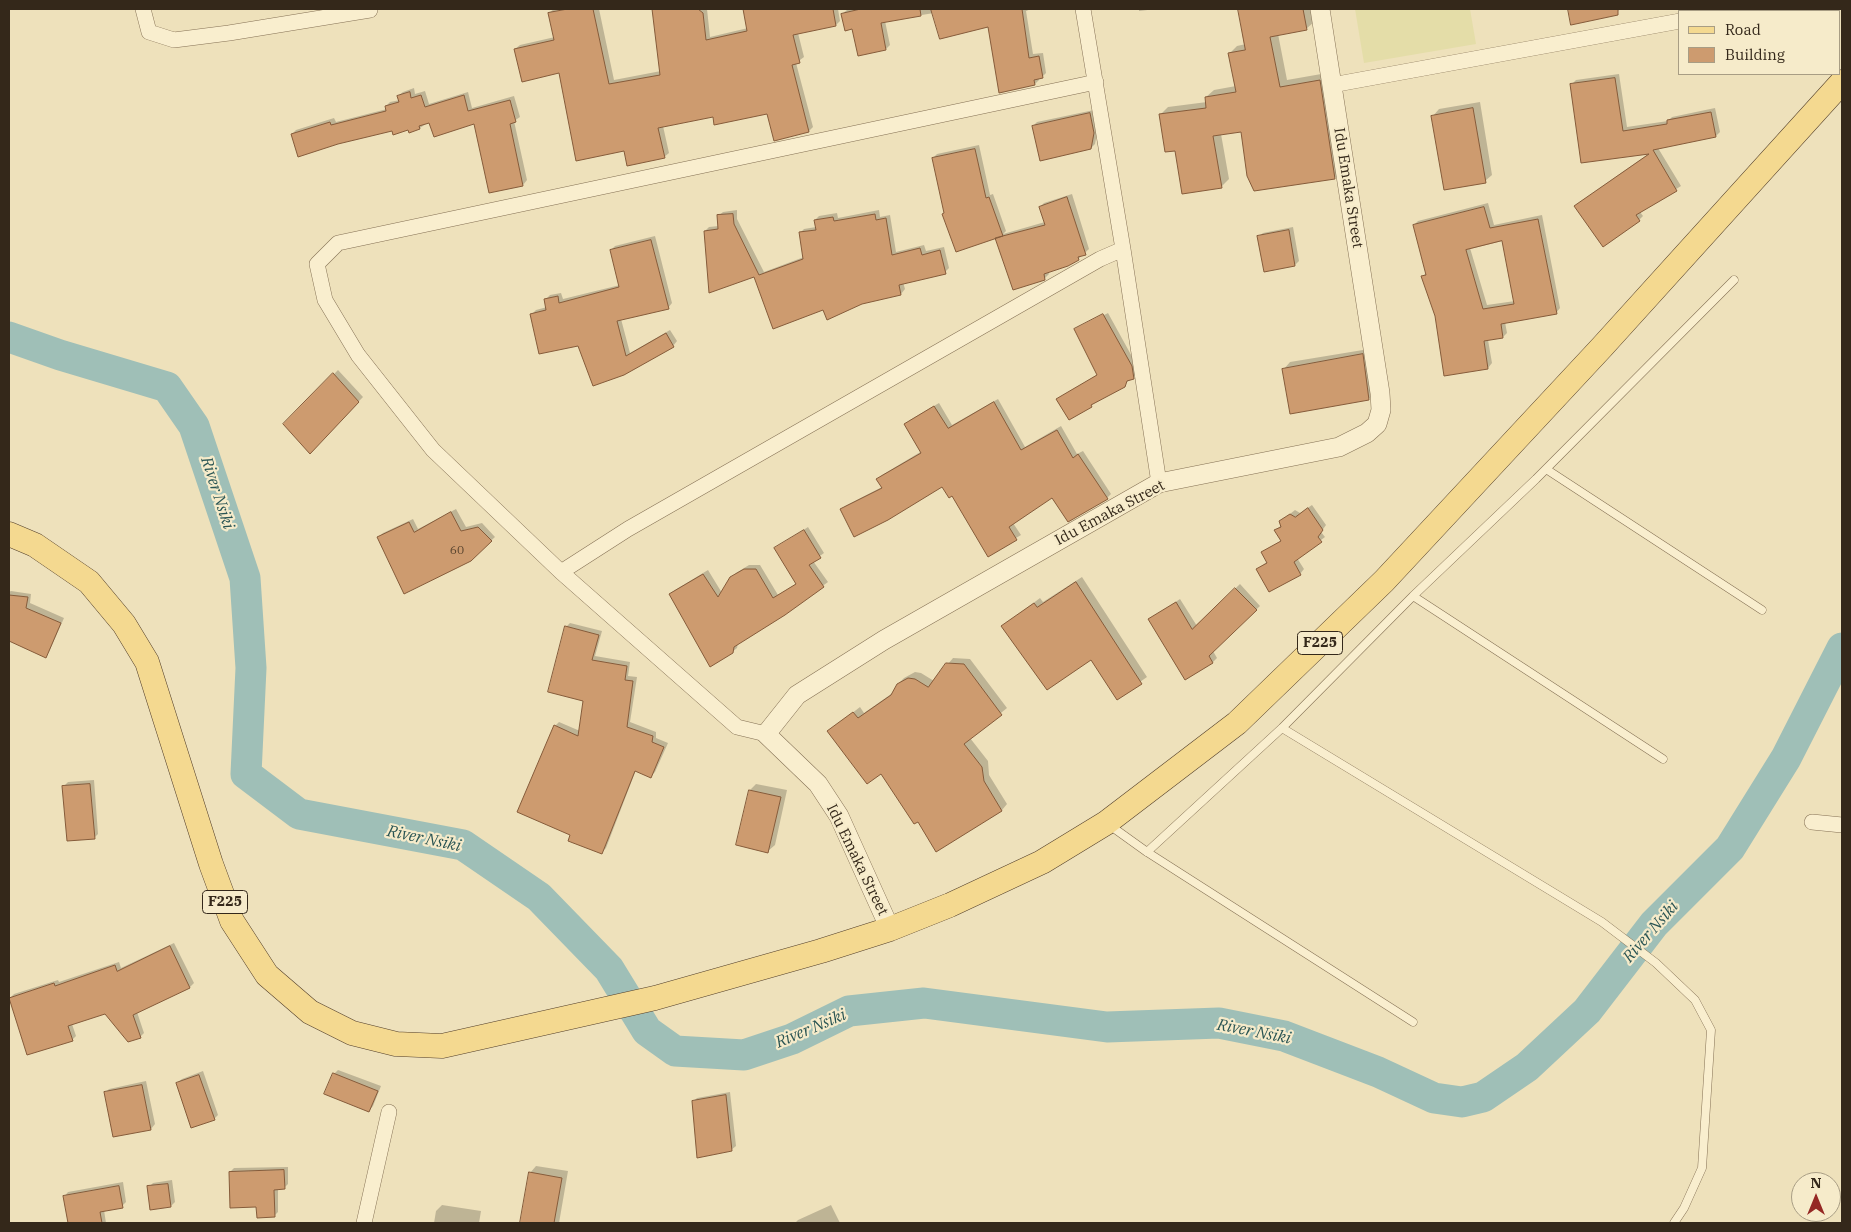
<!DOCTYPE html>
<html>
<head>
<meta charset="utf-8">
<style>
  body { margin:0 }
  #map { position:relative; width:1851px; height:1232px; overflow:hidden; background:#eee1bb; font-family:"IBM Plex Serif",serif }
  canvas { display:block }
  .frame { position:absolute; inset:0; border:10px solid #34281a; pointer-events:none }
  .legend { position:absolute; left:1678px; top:10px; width:162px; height:65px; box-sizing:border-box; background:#f6ebca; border:1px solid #a89d84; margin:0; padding:6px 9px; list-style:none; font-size:15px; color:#34281a }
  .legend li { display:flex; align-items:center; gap:10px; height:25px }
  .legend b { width:25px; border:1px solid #a89d84 }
  .north { position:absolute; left:1791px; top:1172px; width:50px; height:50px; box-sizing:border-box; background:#f6ebca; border:1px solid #a89d84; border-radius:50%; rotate:0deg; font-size:14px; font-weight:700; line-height:20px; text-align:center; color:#34281a }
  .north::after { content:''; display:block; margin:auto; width:18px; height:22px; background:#952824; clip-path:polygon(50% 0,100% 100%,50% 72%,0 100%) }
</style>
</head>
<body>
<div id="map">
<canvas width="1851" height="1232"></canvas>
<div class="frame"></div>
<ul class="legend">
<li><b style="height:6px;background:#f4d990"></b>Road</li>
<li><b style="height:14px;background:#cd9b6f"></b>Building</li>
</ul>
<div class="north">N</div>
</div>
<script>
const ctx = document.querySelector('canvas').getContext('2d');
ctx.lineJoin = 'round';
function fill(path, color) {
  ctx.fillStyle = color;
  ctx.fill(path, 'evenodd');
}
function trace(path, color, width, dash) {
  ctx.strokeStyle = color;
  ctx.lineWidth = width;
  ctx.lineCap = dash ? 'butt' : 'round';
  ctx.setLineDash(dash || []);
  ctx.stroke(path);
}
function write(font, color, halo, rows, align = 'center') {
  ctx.font = font + ' "IBM Plex Serif",serif';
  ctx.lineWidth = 4.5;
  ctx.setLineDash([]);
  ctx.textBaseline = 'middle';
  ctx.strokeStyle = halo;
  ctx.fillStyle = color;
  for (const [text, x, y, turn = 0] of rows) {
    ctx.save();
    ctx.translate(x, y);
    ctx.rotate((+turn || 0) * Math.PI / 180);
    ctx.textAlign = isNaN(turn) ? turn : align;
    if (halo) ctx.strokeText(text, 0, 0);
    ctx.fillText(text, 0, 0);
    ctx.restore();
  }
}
fill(new Path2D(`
  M1355,9h115l6,35 -112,19z`), '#e4dda8');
fill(new Path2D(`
  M554,9h45l15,71 47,-9 -7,-62h53l3,28 38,-9 -4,-19h94l2,12 -4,4 -38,8 6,24 -8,6 17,64 -4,4 -41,-18 -54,2 -51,11 6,27 -5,4 -39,-7 -65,-78 -45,-23 5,-4 35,-8 -6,-24z
  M851,9h180l-5,2 7,43 10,-1 3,20 -4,4 -4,1 1,2 -4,4 -45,-59 -56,-12 -49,8 5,24 -4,4 -33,-21 -11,-14 5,-4z
  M1139,9h17l-17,2z
  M1240,9h72l2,13 -8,7 -28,5 9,46 40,-7 15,97 -7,8 -93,-47 -21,3 8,45 -8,8 -45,-38 -16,-34 8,-8 39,-5 -1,-5 8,-7 22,-4 -6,-33 7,-7 9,-2z
  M1569,9h49l1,1 -5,5 -42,8z
  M1619,74l8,53 41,-6 4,-4 43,-9 5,24 -4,4 -58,12 23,38 -41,26 3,4 -4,4 -59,-18 71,-50 -69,10 -10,-78 4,-4z
  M414,88l1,6 10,-3 4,13 39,-12 4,16 42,-12 6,21 -6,4 13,59 -4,5 -48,-63 -45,-1 -10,7 -128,6 4,-4 38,-12 2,4 51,-13 -1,-3 4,-4 10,-2 -2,-4 5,-4z
  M1480,102l12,73 -7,6 -52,-65 6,-7z
  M1094,110l4,18 -3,16 -4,4 -58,-22 4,-4z
  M979,145l11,50 3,-1 13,37 -3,3 42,-12 -5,-15 4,-4 28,-9 17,55 -11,10 -30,12 1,3 -4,4 -49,-41 -51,-24 -12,-55 4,-4z
  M1488,203l6,22 48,-10 18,93 -4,5 -51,9 2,11 -4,4 -15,3 4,23 -4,5 -52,-52 -14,-39 5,-5 -13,-47 4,-4zM1503,239l12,62 -28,4 -17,-57z
  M737,210v9l27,53 40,-15 -4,-24 4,-4 12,-2 -1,-7 4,-4 18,-3 1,5 41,-8 1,7 10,-2 6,37 28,-7 2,6 18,-4 5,21 -4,4 -42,10 2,7 -4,5 -77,15 -69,-34 -50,-44 4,-4 10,-1 -1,-10 5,-4z
  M1293,227l6,34 -4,4 -37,-28 5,-4z
  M655,236l17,67 -4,5 -47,11 9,34 40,-23 7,11 -4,5 -49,28 -92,-60 4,-4 11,-3 -2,-7 5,-5 11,-2 2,6 57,-14 -9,-35 4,-4z
  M1108,313l27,49 2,12 -8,5 -5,7 -29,16 -4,4 -33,-7 40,-25 -22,-45 3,-3v2z
  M1369,349l6,43 -6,7 -85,-30 6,-7z
  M338,370l25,27 -53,55 -25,-28z
  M998,399l27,48 36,-21 16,28 6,-3 28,43 -4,4 -54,-2 -40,27 8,12 -33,20 -36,-61 -9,-9 -102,25 4,-4 37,-19 -4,-8 4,-4 40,-24 -16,-27 4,-4 29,-17 13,22z
  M1312,505l14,20 -5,7 4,5 -28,21 7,11 -4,5 -43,-5 11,-8 -5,-9 19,-12 -7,-10 7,-5 3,-7 10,-8 5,3z
  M456,509l10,18 16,-4 13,14 -25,23 -91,-23 4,-4 30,-14 5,10z
  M808,527l16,26 -11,8 15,21 -44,32 -46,29 -1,5 -5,4 -62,-58 5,-4 33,-20 14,23 14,-20 13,-8h11l18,30 19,-12 -21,-35z
  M1082,577l65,100 -30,21 -26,-40 -88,-32 37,-28 3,4z
  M1240,584l20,22 -47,45 4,7 -4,4 -27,16 -36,-59 30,-20 17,27z
  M11,591l20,3 -1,9 34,15 -15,34 -4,4 -36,-16v-48z
  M570,623l32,8 -7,25 35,6 -2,14 9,1 -7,45 26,10v6l12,5 -13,29 -4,4 -15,-6 -30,78 -4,4 -30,-18 -17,-108 4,-4 21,9 5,-31 -19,-73z
  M953,658l17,1 37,49 -37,30 18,23 1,14 18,29 -5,6 -66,40 -18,-30 -37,-48 -52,-41 31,-24 4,6 30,-21 4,-8 6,-6 11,-6 6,1 13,8z
  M94,780l4,54 -4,4 -30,-52 4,-4z
  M756,784l31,6 -12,55 -7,6 -18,-61z
  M174,943l20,40 -4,4 -53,25 7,21 -4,4 -35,-25 -33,12 4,12 -4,4 -62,-42 4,-4 44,-14 1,2 60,-20 2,6z
  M338,1070l43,16 -8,20 -4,5 -35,-37z
  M203,1071l15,44 -4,4 -37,-36 5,-4z
  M146,1081l9,43 -4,5 -46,-36 4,-4z
  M730,1092l6,54 -5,4 -38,-48 4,-4z
  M536,1166l32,5 -9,52h-38l9,-50z
  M288,1167v17l-4,4h-6v24l-4,4 -17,-10 -27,-34 4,-4z
  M172,1180l3,22 -4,4 -22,-19 4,-4z
  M123,1182l3,20 -4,4 -18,4 2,13h-37l-5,-26 4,-5z
  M442,1205l39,6 -2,12h-45l2,-12z
  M831,1205l9,18h-45l3,-3z`), '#0003');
trace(new Path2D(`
  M9,337l51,18 107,32 27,39 51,152 6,90 -5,106 53,40 164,31 76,52 70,72 38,62 28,20 69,4 48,-16 57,-28 75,-8 183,24 112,-4 65,13 94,36 56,26 28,4 21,-5 44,-30 60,-56 67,-87 76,-76 56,-90 56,-110`), '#9fbfb7', 31);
const building = new Path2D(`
  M568,9h25l16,75 51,-9 -8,-66h46l5,4 3,27 41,-9 -4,-22h90l3,17 -43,9 7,28 -8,2 17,67 -35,9 -7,-27 -53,11 -1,-8 -55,11 7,30 -38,8 -3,-15 -48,10 -17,-88 -37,9 -8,-33 40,-9 -6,-27z
  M861,9h59l1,7 -40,7 5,27 -28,6 -6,-27 -7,2 -4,-17z
  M931,9h91l7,49 10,-2 4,22 -9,2 1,5 -36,8 -11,-66 -48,12z
  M1238,9h65l4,21 -37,7 10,50 40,-7 15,99 -81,12 -7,-15 -6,-44 -28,4 9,52 -40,6 -7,-43 -10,1 -6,-38 47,-6 -1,-11 31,-5 -8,-39 17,-3z
  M1568,9h50v6l-47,10z
  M1615,78l8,53 44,-7v-4l44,-8 5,25 -63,13 24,41 -41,24 4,6 -37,26 -29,-41 75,-52 -68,9 -11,-79z
  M410,92l1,6 10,-3 4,12 39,-12 4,16 42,-11 6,22 -6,2 13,62 -34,7 -15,-69 -40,13 -5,-14 -10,3 1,3 -11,4 -1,-3 -15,5 -1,-4 -54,13 -40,13 -7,-23 39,-12 1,3 55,-14 -1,-5 14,-4 -2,-6z
  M1473,108l13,75 -42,7 -13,-74z
  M1090,113l4,20 -3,16 -51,12 -8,-35z
  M975,149l11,49 3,-1 14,39 -47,16 -14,-38 2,-1 -12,-55z
  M1067,197l19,58 -8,2 1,3 -11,6 -24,8 1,6 -32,10 -18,-52 50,-13 -6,-18z
  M1484,207l6,21 48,-9 19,95 -56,10 2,14 -19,3 4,28 -44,7 -9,-60 -14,-40 5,-1 -13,-50zM1502,241l12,63 -31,5 -17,-59z
  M733,214l1,10 25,51 44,-16 -4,-27 17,-2 -2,-10 19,-3 1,4 41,-7 1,6 10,-2 6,37 28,-7 2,7 18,-5 6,24 -47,11 2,10 -39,9 -35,16 -4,-10 -50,19 -19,-52 -45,16 -5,-62 14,-2 -1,-14z
  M1289,230l6,36 -31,6 -7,-36z
  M651,240l18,69 -52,12 9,35 40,-23 8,14 -50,28 -31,11 -15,-40 -39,8 -9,-40 16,-4 -2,-11 14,-3 1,7 60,-16 -9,-37z
  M1103,314l29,52 2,13 -7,2 -2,6 -34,18 1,2 -23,13 -13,-21 41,-24 -23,-46z
  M1363,354l6,46 -79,14 -8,-45z
  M333,373l26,29 -49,52 -27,-30z
  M994,402l27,48 36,-20 16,28 5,-4 30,45 -40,23 -16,-24 -43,29 8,13 -29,17 -36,-61 -3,2 -7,-11 -54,33 -34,17 -14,-28 42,-21 -6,-9 45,-26 -17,-29 30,-18 14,22z
  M1308,508l15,22 -5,7 4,5 -28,20 7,13 -32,17 -13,-23 11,-6 -6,-11 20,-11 -7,-11 7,-3 -2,-6 11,-7 5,3z
  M451,512l10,19 17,-4 14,14 -21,20 -67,33 -27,-57 32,-15 5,10z
  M804,530l17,28 -12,7 15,22 -39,28 -51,32 -1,6 -23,14 -41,-73 34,-20 15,23 12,-20 14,-8h12l17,29 23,-14 -22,-36z
  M1076,582l66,102 -25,16 -26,-40 -44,30 -46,-64 33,-23 3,4z
  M1235,588l22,22 -48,46 4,7 -28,17 -37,-61 28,-17 16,27z
  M9,595l19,2 -2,11 35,15 -15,35 -37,-17z
  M565,626l34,9 -7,25 35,6 -2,14 8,1 -6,46 26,9 -1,6 12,5 -13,31 -16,-7 -33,83 -34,-13 2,-6 -53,-23 37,-87 24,11 5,-35 -35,-9z
  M946,663l18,1 38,51 -38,29 18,23 2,14 18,30 -66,41 -18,-30 -4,2 -33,-50 -14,10 -40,-53 26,-19 5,6 33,-23 6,-11 11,-6 7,1 13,8z
  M90,784l5,55 -28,2 -5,-55z
  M749,790l32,7 -13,56 -32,-8z
  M170,946l20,42 -57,27 8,23 -13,4 -23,-28 -37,12 5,15 -46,14 -18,-57 45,-15 1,3 60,-21 2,6z
  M333,1073l45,18 -9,21 -45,-18z
  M199,1075l16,45 -24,8 -15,-45z
  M142,1085l9,45 -38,7 -9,-45z
  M726,1095l6,56 -35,7 -5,-57z
  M284,1170l1,19 -11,1 1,27 -18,1 -1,-11 -26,1 -1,-36z
  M529,1172l33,6 -8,45h-34z
  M168,1184l3,23 -21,3 -3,-24z
  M119,1186l4,22 -23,4 2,11h-34l-5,-27z`);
fill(building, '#cd9b6f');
trace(building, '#855b3a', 1);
const service = new Path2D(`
  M1546,469l216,141
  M1413,596l250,163
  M1282,728l320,194 54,41 39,37 16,30 -9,138 -18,40 -10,15
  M1108,824l39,28 266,170
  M1147,852l135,-124 131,-132 123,-117 198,-199`);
const minor = new Path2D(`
  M143,9l6,23 25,8 55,-7 141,-23
  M1083,9l40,240 36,234
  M1730,11l14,-2
  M1332,85l348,-64
  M561,572l-128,-122 -75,-95 -33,-55 -8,-36 21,-21 758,-161
  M766,734l-29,-7 -176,-155 67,-43 472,-270 23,-10
  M1812,822l30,3
  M364,1223l25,-111`);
const tertiary = new Path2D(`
  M890,929l-51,-113 -21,-32 -52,-50 31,-39 87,-55 275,-157 180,-36 28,-14 10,-9 4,-14 -1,-17 -60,-384`);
const primary = new Path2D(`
  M9,534l26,11 54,37 35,42 23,38 64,202 21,57 35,54 43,37 42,21 44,11 46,2 213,-48 166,-47 69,-22 60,-24 92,-43 64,-39 131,-100 147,-142 218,-234 240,-265`);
trace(service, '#857155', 9);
trace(minor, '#857155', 16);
trace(tertiary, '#857155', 20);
trace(primary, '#523e2a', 25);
trace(service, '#f9eece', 8);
trace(minor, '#f9eece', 15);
trace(tertiary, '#f9eece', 19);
trace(primary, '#f4d990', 24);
write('12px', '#5a452f', null, [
  ["60",457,551]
]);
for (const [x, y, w] of [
  [1320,643,45],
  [225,902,45]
]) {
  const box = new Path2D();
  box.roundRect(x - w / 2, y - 11.5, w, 23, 4);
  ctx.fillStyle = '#f6ebca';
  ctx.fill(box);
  trace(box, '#34281a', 1);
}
write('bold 14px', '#34281a', null, [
  ["F225",1320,643],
  ["F225",225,902]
]);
write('15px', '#34281a', '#f6ebca', [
  ["Idu Emaka Street",1348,188,81],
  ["Idu Emaka Street",1110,513,-28],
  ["Idu Emaka Street",857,860,64]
]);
write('italic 16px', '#295453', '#f6ebca', [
  ["River Nsiki",217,493,72],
  ["River Nsiki",424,839,12],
  ["River Nsiki",1651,932,-49],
  ["River Nsiki",811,1029,-23],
  ["River Nsiki",1254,1032,11]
]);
</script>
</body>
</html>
